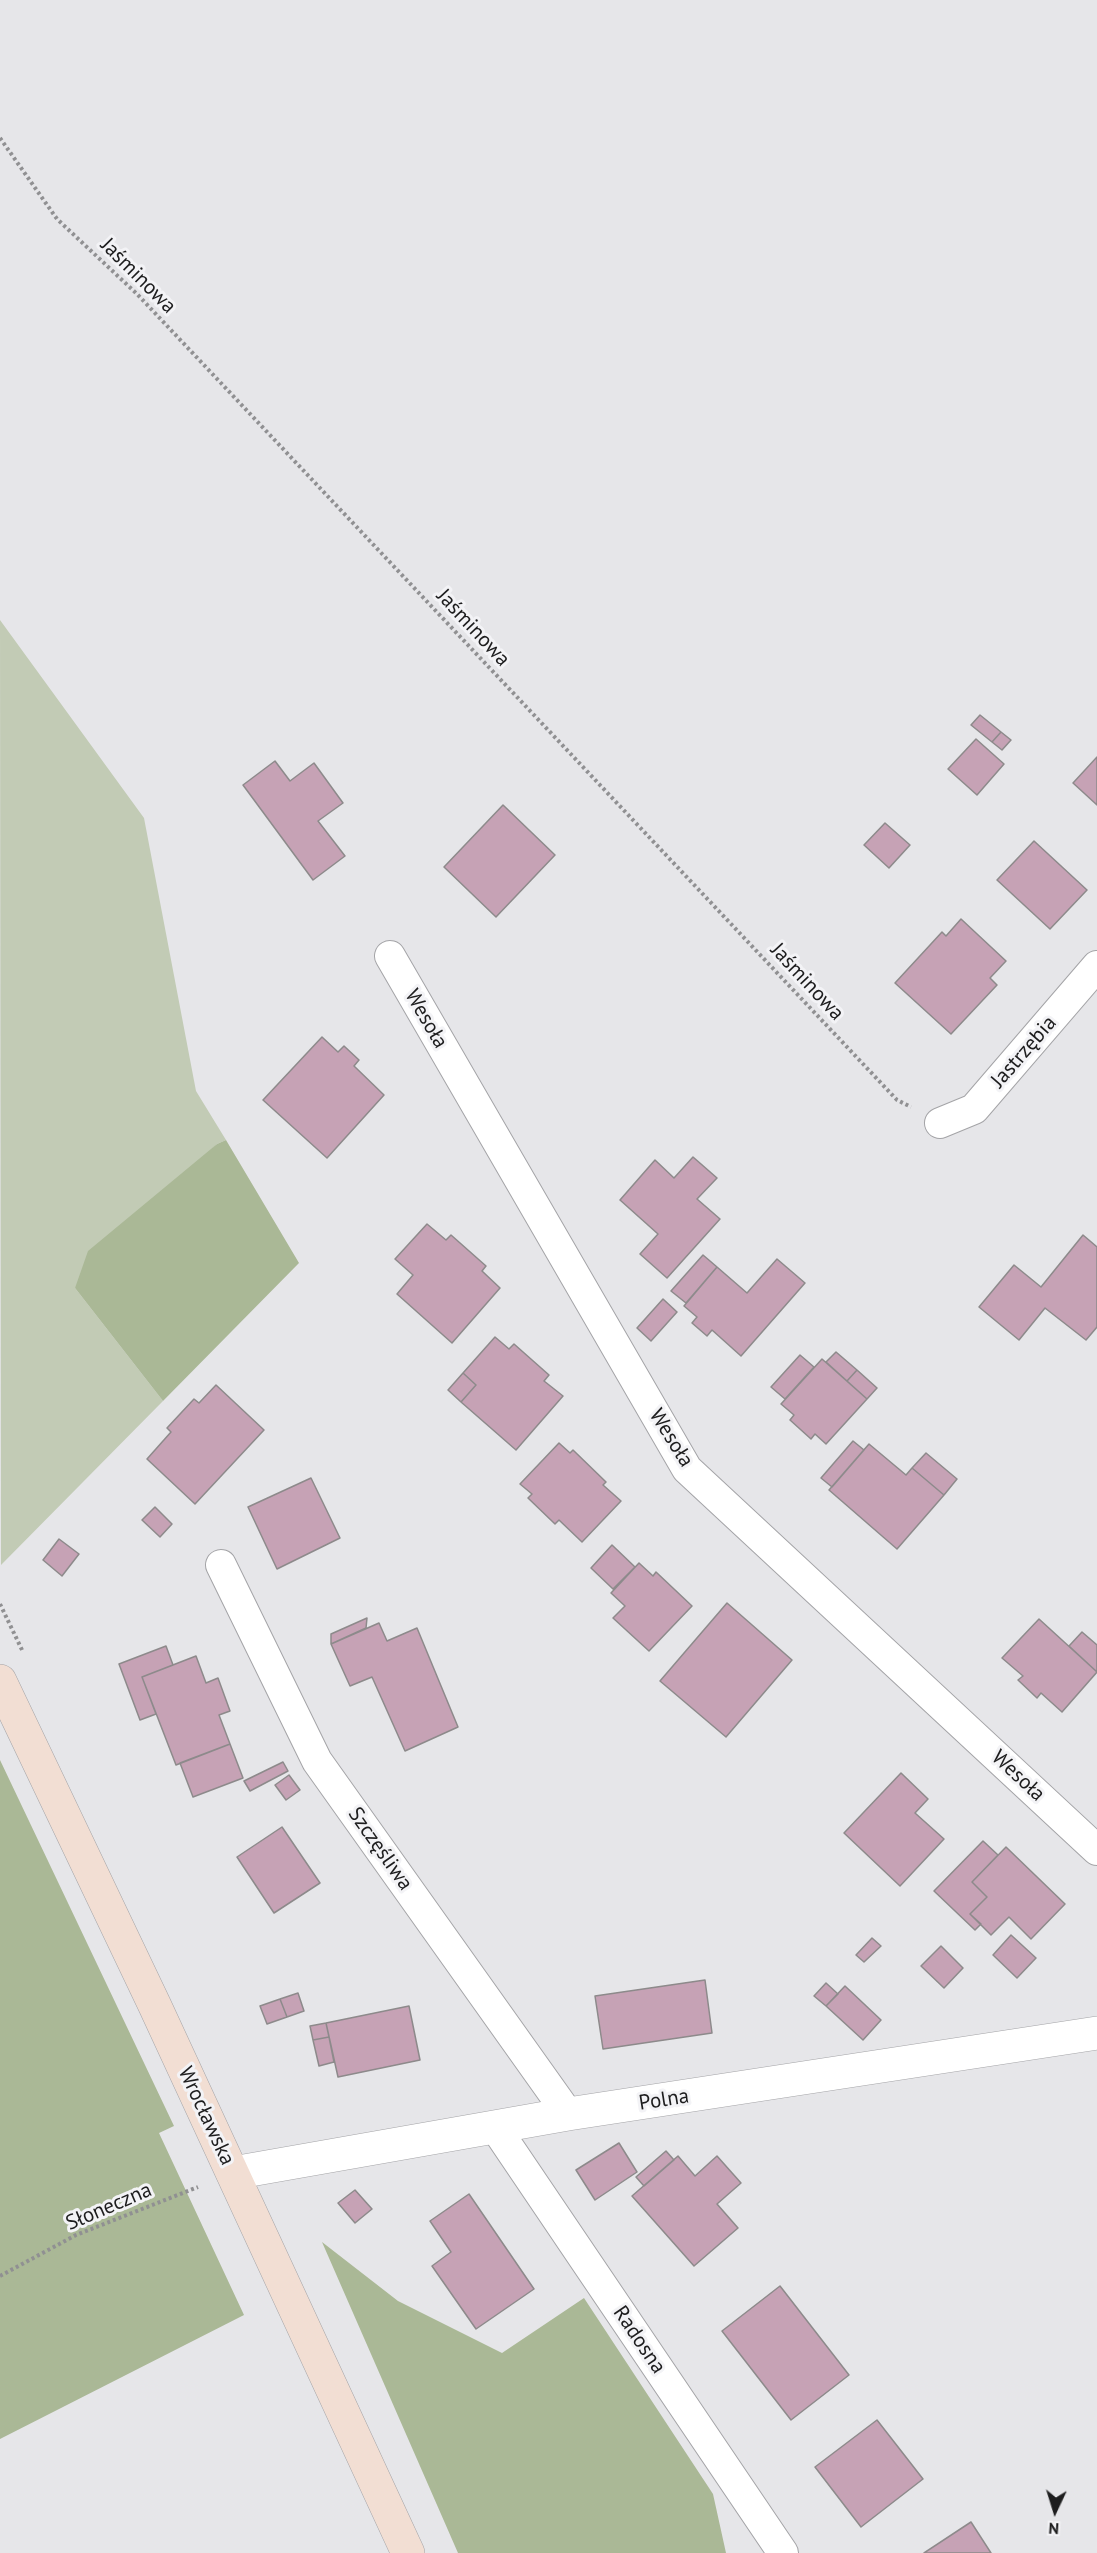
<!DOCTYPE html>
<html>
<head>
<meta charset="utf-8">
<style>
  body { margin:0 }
  #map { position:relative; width:1097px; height:2553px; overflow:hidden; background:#e6e6e9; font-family:"PT Sans",sans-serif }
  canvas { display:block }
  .north { position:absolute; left:1025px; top:2481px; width:60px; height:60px; -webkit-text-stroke:4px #f3f3f6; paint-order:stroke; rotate:184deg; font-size:16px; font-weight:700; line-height:24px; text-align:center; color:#1d1d1e }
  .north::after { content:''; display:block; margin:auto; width:21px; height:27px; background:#1d1d1e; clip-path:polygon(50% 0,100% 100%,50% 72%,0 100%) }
</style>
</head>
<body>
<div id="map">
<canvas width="1097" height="2553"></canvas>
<div class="north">N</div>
</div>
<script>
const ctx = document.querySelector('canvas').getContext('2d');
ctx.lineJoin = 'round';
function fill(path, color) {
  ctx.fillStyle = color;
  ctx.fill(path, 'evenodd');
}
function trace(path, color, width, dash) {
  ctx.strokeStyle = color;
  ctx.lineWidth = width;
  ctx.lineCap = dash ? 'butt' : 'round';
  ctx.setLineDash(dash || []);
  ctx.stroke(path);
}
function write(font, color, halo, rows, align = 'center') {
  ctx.font = font + ' "PT Sans",sans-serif';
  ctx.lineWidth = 6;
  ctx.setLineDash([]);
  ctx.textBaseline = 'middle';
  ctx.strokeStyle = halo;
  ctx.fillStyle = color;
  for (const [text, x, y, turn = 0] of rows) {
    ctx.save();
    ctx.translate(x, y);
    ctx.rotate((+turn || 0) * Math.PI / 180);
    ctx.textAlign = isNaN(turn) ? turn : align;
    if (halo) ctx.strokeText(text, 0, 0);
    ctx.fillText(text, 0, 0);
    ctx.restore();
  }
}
fill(new Path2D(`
  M0,620l144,198 52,273 30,49 -9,4 -142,144 88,113 -162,164z`), '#c2cbb5');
fill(new Path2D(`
  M226,1140l73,123 -136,138 -88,-113 13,-37 129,-107z
  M0,1760l174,366 -15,7 85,182 -244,124z
  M322,2242l76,59 104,52 82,-55 129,196 13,59h-268z`), '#aab896');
const building = new Path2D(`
  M980,715l21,17 -9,10 -21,-17z
  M1001,732l10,8 -9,10 -10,-8z
  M976,739l28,25 -27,31 -29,-26z
  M1097,757v48l-24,-22z
  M275,761l15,20 24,-18 29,40 -25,18 27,35 -32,24 -70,-95z
  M503,805l52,50 -59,62 -52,-50z
  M885,823l25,22 -21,23 -25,-23z
  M1034,841l53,49 -37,39 -53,-49z
  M961,919l45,42 -16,17 7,7 -46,49 -56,-51 47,-51 4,4z
  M322,1037l16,15 6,-6 15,14 -5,6 30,29 -57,63 -64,-58z
  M693,1157l24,21 -20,21 23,20 -53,59 -27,-24 18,-20 -38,-34 35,-40 19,18z
  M427,1224l19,16 5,-5 35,31 -4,5 18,17 -48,55 -55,-49 16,-19 -18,-16z
  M1083,1235l14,12v80l-11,13 -41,-32 -26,32 -40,-33 35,-42 27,22z
  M703,1255l14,12 -31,36 -15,-12z
  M777,1259l28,24 -64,73 -29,-26 -5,6 -15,-13 5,-6 -13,-11 33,-39 30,26z
  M663,1299l14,13 -26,29 -14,-13z
  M495,1337l14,12 5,-5 35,31 -5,6 19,15 -47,54 -55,-48 15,-17 -13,-12z
  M836,1352l21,18 -10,11 -21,-19z
  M800,1355l14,12 -29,32 -14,-12z
  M822,1359l45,40 -41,45 -11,-10 -4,5 -21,-19 4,-5 -13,-11z
  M857,1370l20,18 -10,11 -20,-18z
  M463,1373l13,12 -15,17 -13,-12z
  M216,1385l48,45 -69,74 -48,-45 24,-27 -4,-4 27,-29 5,4z
  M853,1441l11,9 -32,37 -11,-9z
  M559,1443l11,10 3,-3 33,32 -3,3 18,16 -39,41 -23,-22 -4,4 -27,-26 4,-4 -12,-10z
  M869,1444l37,31 6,-7 32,27 -47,54 -68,-59z
  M926,1453l31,26 -13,16 -32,-27z
  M311,1478l29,60 -63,31 -29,-62z
  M155,1507l17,17 -12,13 -18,-17z
  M59,1539l20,15 -17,22 -19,-16z
  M612,1545l23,22 -22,22 -22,-21z
  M639,1563l14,13 3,-4 36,34 -43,45 -36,-33 12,-12 -14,-13z
  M727,1603l65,57 -66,77 -66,-56z
  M367,1618l-1,10 -35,16v-10z
  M1039,1619l58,53 -35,40 -21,-19 -4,5 -19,-18 5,-4 -21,-18z
  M379,1623l8,18 30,-13 41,99 -53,24 -33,-74 -22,9 -19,-42z
  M1082,1632l15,13v27l-28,-26z
  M166,1646l7,19 -31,12 14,37 -16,6 -21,-56z
  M196,1656l10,27 12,-5 12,33 -11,4 11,29 -54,21 -34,-88z
  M230,1744l13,34 -50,19 -13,-34z
  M283,1762l5,9 -38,20 -6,-10z
  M901,1773l27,26 -13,14 29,26 -44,47 -56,-53z
  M289,1775l11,15 -14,10 -11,-15z
  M282,1827l38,56 -46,30 -37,-56z
  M983,1841l15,14 -26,27 15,15 -17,17 11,10 -6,6 -41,-39z
  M1006,1847l59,57 -34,35 -22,-22 -18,18 -21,-21 17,-17 -15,-15z
  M1011,1935l25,23 -19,20 -24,-23z
  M872,1938l9,8 -17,16 -8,-7z
  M941,1946l22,22 -19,20 -23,-22z
  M705,1980l7,53 -109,16 -8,-53z
  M826,1983l12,11 -12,12 -12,-10z
  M845,1986l36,34 -18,20 -37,-34z
  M298,1993l6,18 -17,6 -7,-18z
  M280,1999l7,18 -20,7 -7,-18z
  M409,2006l11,54 -82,17 -12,-54z
  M326,2023l3,14 -16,3 -3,-14z
  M329,2037l5,25 -15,4 -6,-26z
  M619,2143l18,29 -42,28 -19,-30z
  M666,2151l8,9 -30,26 -8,-9z
  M678,2156l17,20 22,-20 24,27 -24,21 21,24 -44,38 -62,-70z
  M355,2190l17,19 -17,14 -17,-20z
  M469,2194l65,95 -58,40 -44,-63 19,-14 -21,-31z
  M780,2286l69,89 -58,45 -69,-89z
  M877,2420l46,59 -62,48 -46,-60z
  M971,2522l20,31h-67z`);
fill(building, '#c6a2b5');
trace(building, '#8d8a8b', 1.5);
const minor = new Path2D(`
  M390,956l297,513 410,381
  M940,1123l34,-14 123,-143
  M221,1565l96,196 251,353
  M495,2127l288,426`);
const tertiary = new Path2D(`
  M233,2173l335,-59 529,-81`);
const secondary = new Path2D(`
  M0,1681l155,325 253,547`);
trace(minor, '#a4a4a7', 32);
trace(tertiary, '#a4a4a7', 34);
trace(secondary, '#a4a4a7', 34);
trace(new Path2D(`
  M0,138l57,81 80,75 760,806 14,7
  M0,1604l23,48
  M0,2276l76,-41 122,-48`), '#909092', 4, [3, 3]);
trace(minor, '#fff', 30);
trace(tertiary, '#fff', 33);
trace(secondary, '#f2ded3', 33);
write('21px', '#1d1d1e', '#f3f3f6', [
  ["Jaśminowa",138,276,45],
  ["Jaśminowa",473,628,47],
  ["Jaśminowa",807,982,47],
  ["Wesoła",426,1019,60],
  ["Jastrzębia",1024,1052,-49],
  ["Wesoła",671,1438,58],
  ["Wesoła",1018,1776,43],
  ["Szczęśliwa",380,1849,55],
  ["Polna",664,2100,-9],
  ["Wrocławska",206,2116,65],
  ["Słoneczna",109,2207,-23],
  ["Radosna",639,2340,56]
]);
</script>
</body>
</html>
